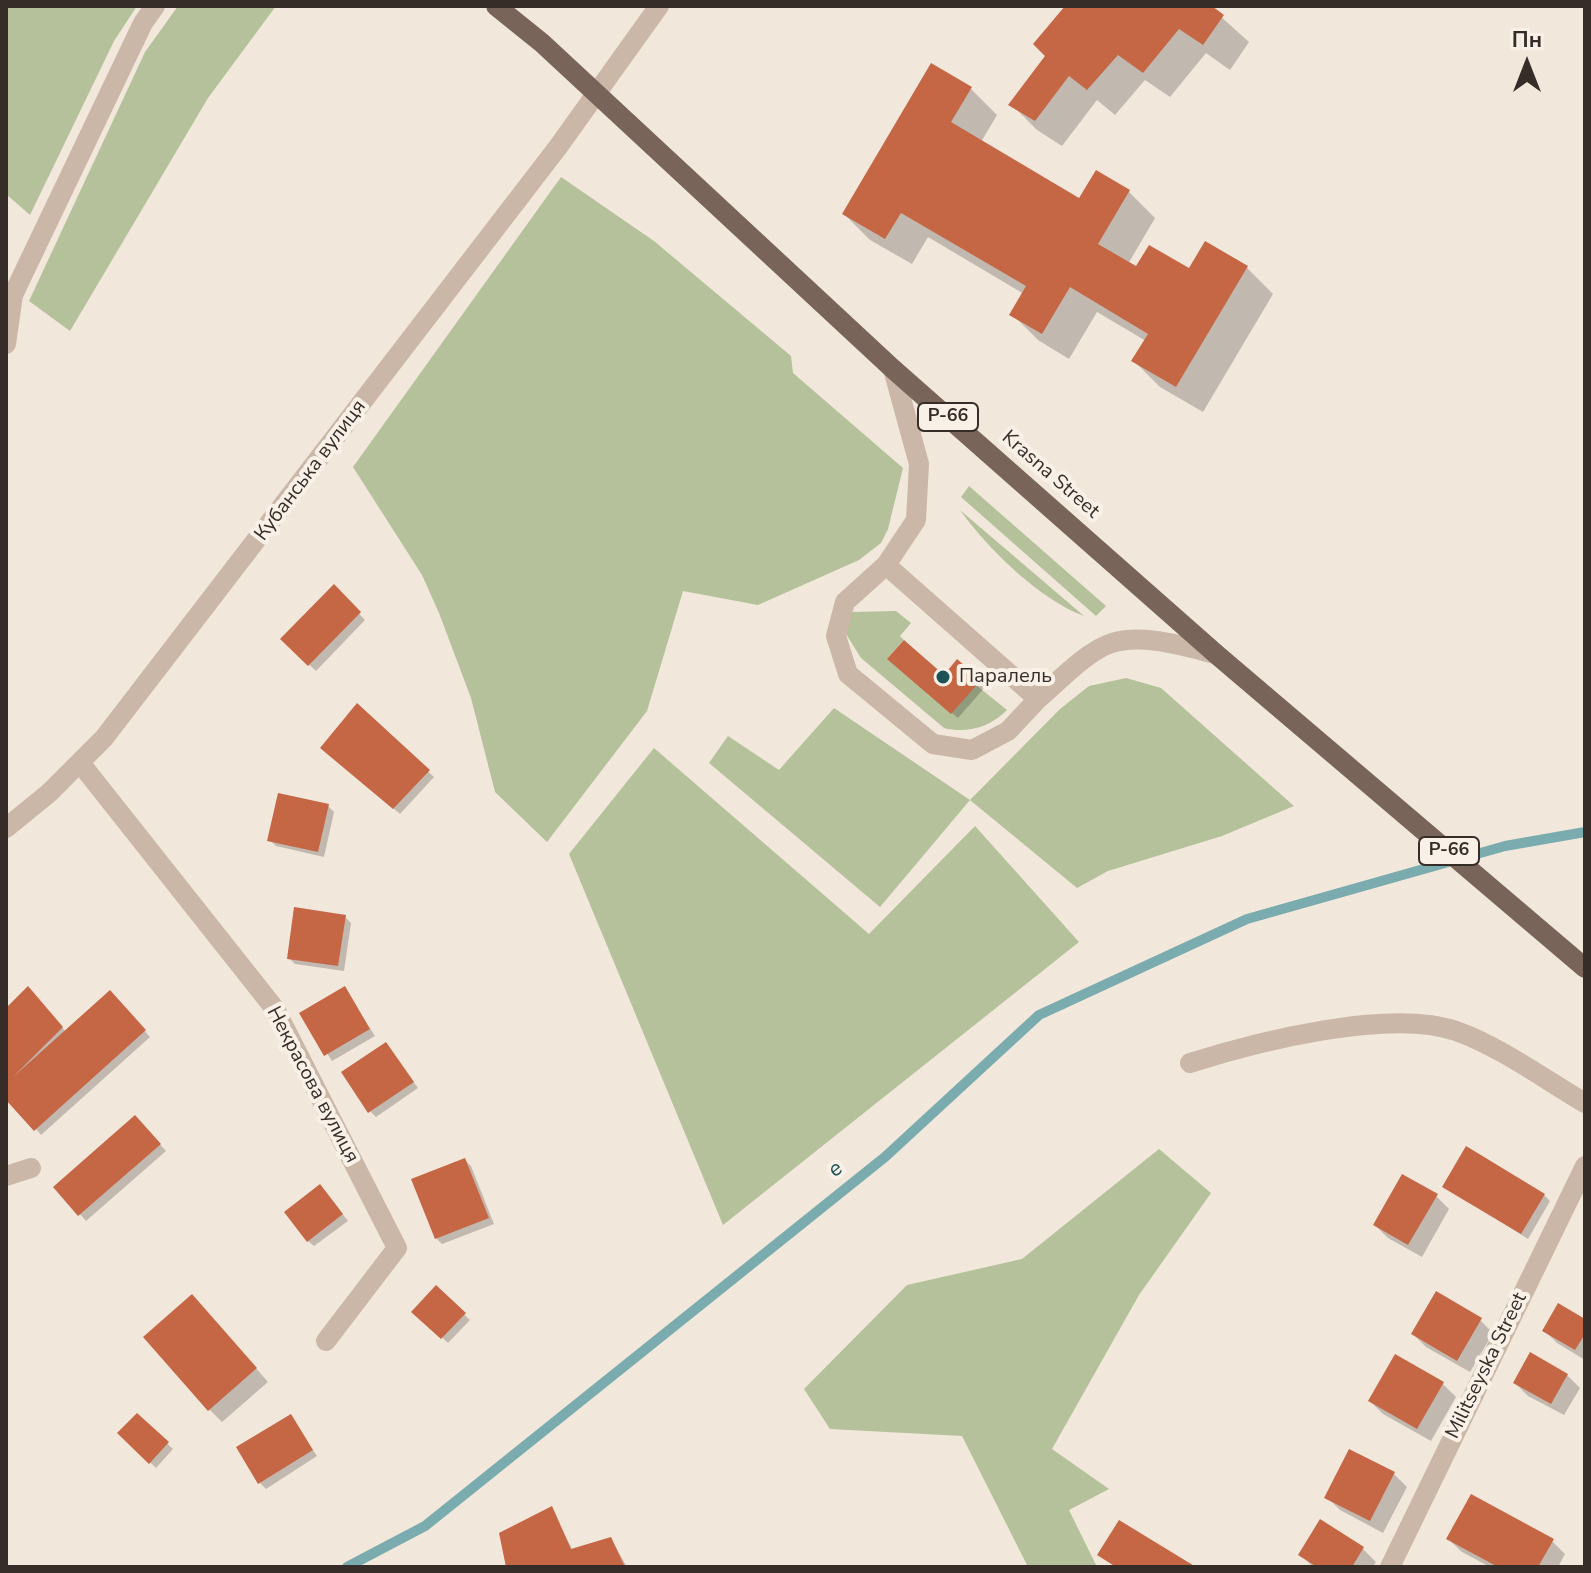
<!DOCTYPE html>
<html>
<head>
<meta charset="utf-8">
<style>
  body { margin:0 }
  #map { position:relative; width:1591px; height:1573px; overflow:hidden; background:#f2e7db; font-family:"Nunito Sans",sans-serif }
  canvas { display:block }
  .frame { position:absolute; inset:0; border:8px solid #362c28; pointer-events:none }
  .north { position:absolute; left:1487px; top:24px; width:80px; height:80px; -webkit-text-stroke:6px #f9f1e7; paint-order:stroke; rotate:0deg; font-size:22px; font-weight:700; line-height:32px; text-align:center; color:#362c28 }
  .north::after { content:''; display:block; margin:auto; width:28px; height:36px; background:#362c28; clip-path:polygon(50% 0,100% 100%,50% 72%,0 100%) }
</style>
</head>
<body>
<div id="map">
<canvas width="1591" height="1573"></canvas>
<div class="frame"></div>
<div class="north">Пн</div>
</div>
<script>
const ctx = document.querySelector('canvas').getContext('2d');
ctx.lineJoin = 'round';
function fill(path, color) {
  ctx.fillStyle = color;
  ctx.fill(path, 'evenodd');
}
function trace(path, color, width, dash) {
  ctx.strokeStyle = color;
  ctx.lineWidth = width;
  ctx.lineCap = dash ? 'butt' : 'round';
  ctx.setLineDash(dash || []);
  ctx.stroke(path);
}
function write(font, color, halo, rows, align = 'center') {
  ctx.font = font + ' "Nunito Sans",sans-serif';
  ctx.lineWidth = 8;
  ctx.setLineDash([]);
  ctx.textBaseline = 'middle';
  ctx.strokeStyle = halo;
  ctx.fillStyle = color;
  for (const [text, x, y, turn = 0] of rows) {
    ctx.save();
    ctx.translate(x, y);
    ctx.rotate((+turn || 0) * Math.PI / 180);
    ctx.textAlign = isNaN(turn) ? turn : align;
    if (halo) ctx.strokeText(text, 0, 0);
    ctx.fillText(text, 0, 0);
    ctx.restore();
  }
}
fill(new Path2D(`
  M6,6h131l-23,35 -84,174 -24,-21z
  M178,6h98l-68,92 -138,233 -41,-30 116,-249z
  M561,177l93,64 137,115 2,17 110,95 -15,61 -7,14 -22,17 -101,45 -75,-14 -36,120 -100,131 -52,-50 -24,-94 -32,-85 -17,-38 -69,-108z
  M969,486l137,120 -10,10 -135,-119z
  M960,510l124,106c-44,-16 -97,-68 -124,-106z
  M896,611l15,12 -11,13 4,4 -16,18 88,27 31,25c-16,17 -41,24 -63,18l-83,-70 -15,-24 5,-22z
  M1126,678l35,10 133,118 -72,30 -114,35 -31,17 -107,-88 -90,107 -171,-144 19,-27 51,34 55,-62 136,92 90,-91 29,-23z
  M654,748l215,186 106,-108 104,116 -356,283 -154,-371z
  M1159,1149l52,44 -72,102 -87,154 57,40 -40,21 28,57h-69l-66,-131 -132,-7 -26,-40 103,-104 115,-26z`), '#b4c19b');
fill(new Path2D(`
  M1068,6h141l40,36 -19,28 -24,-17 -36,44 -25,-17 -30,35 -18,-15 -35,46 -25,-16 -26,-26 37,-48z
  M971,89l26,26 -16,27 99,59 49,-9 26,26 -27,46 9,5 53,2 16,-27 41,24 26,26 -70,118 -43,-25 -26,-26 12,-20 -49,-29 -28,47 -31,-19 -26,-26 12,-20 -96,-57 -16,27 -42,-24 -26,-26z
  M334,587l31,33 -49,51 -34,-32z
  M896,665l49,13 34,3 6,6 -27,31z
  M358,706l76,71 -34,37 -72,-61z
  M328,806l6,6 -10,45 -48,-11 -6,-6z
  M345,917l6,6 -7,48 -49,-7 -6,-6z
  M344,989l31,47 -43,25 -30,-47z
  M110,993l40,44 -109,98 -35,-41v-83l28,-16 32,37z
  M386,1044l32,44 -42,29 -6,-6z
  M141,1123l25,28 -80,70 -30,-34z
  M465,1160l6,6 23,58 -52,20 -6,-6z
  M1444,1186l100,9 6,6 -22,38z
  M326,1193l22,28 -34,25 -6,-5z
  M1436,1196l13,13 -27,48 -34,-19 -13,-13z
  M436,1288l34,32 -22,23 -34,-31z
  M205,1310l63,72 -46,40 -13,-13z
  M1480,1320l13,13 -23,39 -44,-25 -13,-13z
  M1585,1321v39l-28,-17 -13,-13z
  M1567,1375l13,13 -16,27 -36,-19 -13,-13z
  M1443,1384l13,13 -25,44 -48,-27 -13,-13z
  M137,1415l36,34 -17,19 -36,-35z
  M290,1416l27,40 -51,33 -6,-6z
  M1394,1474l13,13 -24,46 -43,-23 -13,-13z
  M551,1508l22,43 38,-12 16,28h-119z
  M1321,1522l42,27 13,13 -3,5h-60l-13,-13z
  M1448,1539l104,2 13,13 -7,13h-68l-28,-15z`), '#0003');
trace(new Path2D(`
  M347,1567l78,-41 460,-369 154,-142 208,-96 258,-73 80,-14`), '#7aacaf', 10);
fill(new Path2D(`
  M1065,6h147l12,9 -21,30 -24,-16 -36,44 -25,-18 -31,35 -18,-14 -34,45 -27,-16 37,-49 -12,-12z
  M931,63l41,24 -21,35 128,76 17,-28 34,20 -32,54 38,22 13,-21 40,23 16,-27 43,25 -72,121 -45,-26 17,-27 -78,-47 -28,47 -33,-19 17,-29 -125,-73 -16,26 -43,-25z
  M334,584l27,28 -53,54 -28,-27z
  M904,640l40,35 13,-16 24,21 -30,34 -64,-55z
  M357,703l73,67 -37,39 -73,-61z
  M278,793l51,11 -11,48 -51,-11z
  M294,907l52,8 -8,51 -51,-7z
  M28,986l35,41 -50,50 97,-87 36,40 -112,101 -28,-31v-92z
  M345,986l25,43 -46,27 -25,-43z
  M386,1042l28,40 -46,31 -27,-41z
  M135,1115l26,29 -83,72 -25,-29z
  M1466,1146l79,48 -24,40 -79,-47z
  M465,1158l24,60 -54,21 -24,-60z
  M1402,1174l36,20 -30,51 -35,-20z
  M320,1184l23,30 -36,28 -23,-30z
  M436,1285l30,28 -25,26 -30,-27z
  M1436,1291l46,27 -25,43 -46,-27z
  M192,1294l65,74 -49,43 -65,-74z
  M1558,1303l27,16v15l-10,16 -33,-19z
  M1530,1352l38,22 -17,30 -38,-21z
  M1395,1354l49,28 -27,47 -49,-28z
  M137,1413l32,29 -20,22 -32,-31z
  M291,1414l22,36 -55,34 -22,-37z
  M1349,1449l46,23 -25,49 -46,-23z
  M1471,1494l83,45 -16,28h-40l-52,-28z
  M552,1506l19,43 40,-12 14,30h-119l-7,-34z
  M1320,1519l44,28 -12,20h-35l-19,-12z
  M1119,1520l77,47h-80l-19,-12z`), '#c56645');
trace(new Path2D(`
  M6,344l7,-49 130,-272 12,-17
  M893,369l26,95 -3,56 -30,45 152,134c20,-17 50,-49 74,-56 31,-10 74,4 104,11
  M886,565l-41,37 -9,34 12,38 85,70 39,6 36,-19 30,-32
  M81,764l194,245 122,239 -71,93
  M6,828l43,-35 55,-55 454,-591 101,-141
  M1190,1063c66,-21 199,-55 266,-32 45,16 88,48 129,72
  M6,1176l25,-8
  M1390,1567l195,-401`), '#cab7a7', 20);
trace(new Path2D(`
  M496,6l46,37 351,326 323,285 369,314`), '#786459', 20);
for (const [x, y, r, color] of [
  [943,677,8,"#1d5357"]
]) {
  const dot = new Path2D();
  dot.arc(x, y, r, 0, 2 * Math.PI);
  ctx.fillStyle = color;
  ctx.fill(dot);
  trace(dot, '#f9f1e7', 3);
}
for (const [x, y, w] of [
  [948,417,60],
  [1449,851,60]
]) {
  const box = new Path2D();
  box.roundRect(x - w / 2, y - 14, w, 28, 6);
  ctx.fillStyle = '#f9f1e7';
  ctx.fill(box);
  trace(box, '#362c28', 2);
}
write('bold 18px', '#362c28', null, [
  ["Р-66",948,417],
  ["Р-66",1449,851]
]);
write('20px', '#362c28', '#f9f1e7', [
  ["Кубанська вулиця",311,471,-53],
  ["Krasna Street",1050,475,41],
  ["Некрасова вулиця",312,1085,62],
  ["Militseyska Street",1487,1366,-64]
]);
write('20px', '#362c28', '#f9f1e7', [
  ["Паралель",959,677]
], 'left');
write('italic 22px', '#1d5357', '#f9f1e7', [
  ["e",836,1170,-39]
]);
</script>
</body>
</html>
